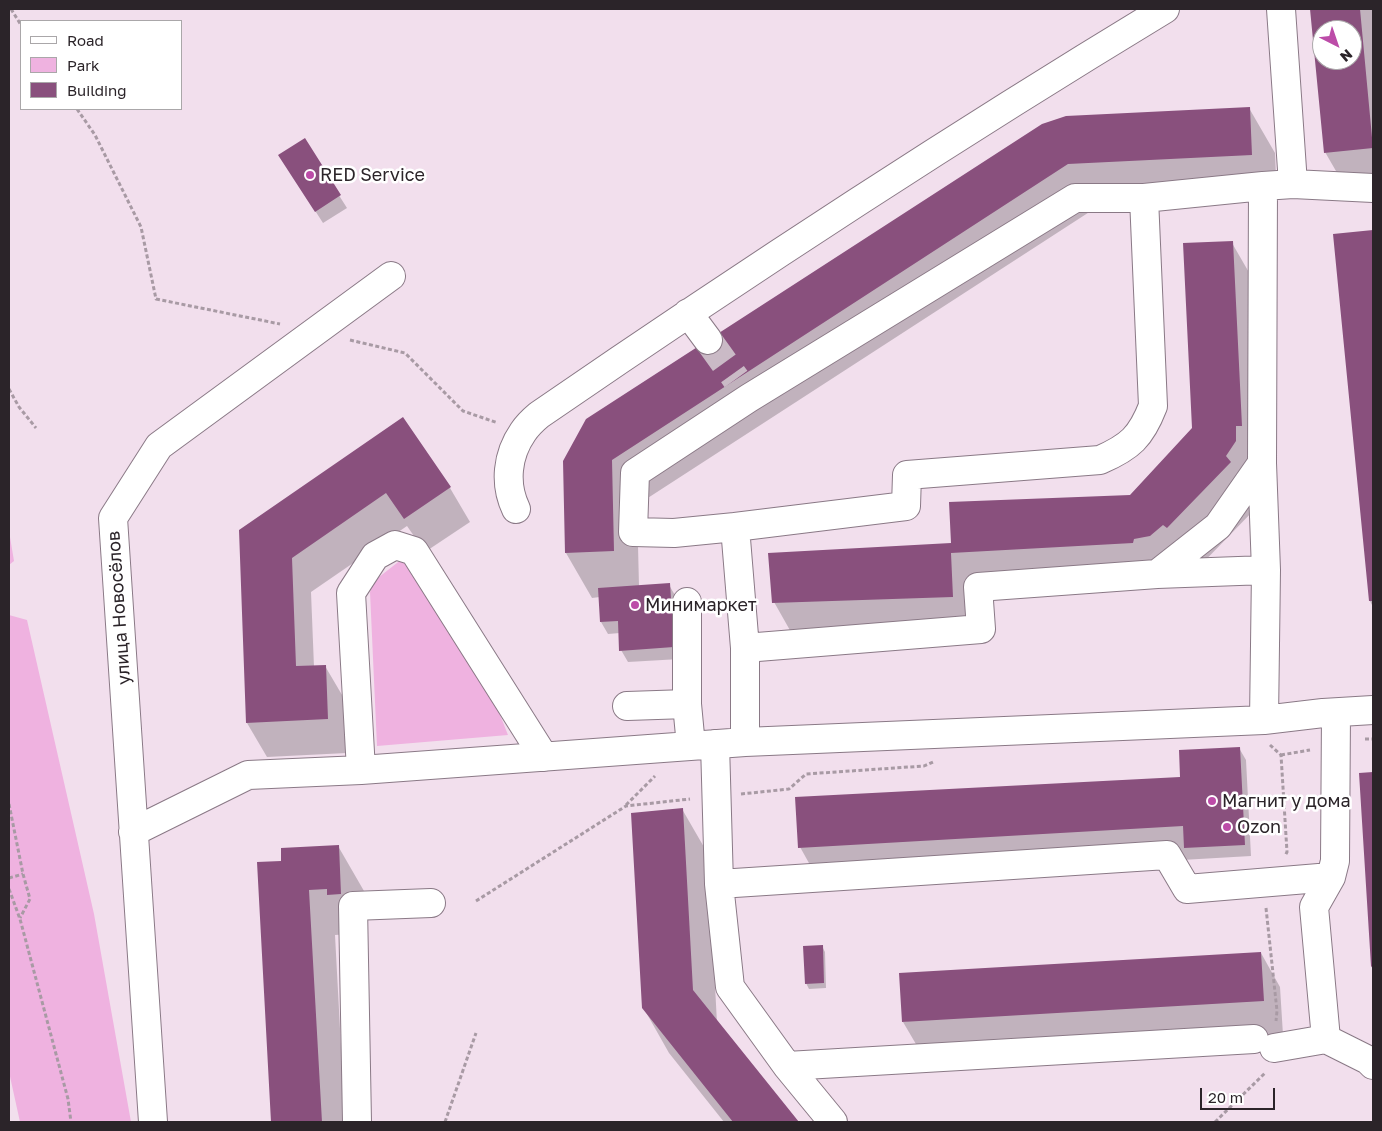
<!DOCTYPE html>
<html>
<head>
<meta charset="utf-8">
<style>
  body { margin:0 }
  #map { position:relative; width:1382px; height:1131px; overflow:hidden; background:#f2dfed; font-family:"Golos Text",sans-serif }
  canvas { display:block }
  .frame { position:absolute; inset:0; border:10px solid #2b2429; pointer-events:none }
  .legend { position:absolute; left:20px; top:20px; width:162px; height:90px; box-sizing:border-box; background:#fff; border:1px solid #aaa7a9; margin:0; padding:6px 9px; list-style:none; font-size:15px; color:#2b2429 }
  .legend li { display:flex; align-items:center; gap:10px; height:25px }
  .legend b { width:25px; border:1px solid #aaa7a9 }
  .north { position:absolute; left:1312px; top:20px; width:50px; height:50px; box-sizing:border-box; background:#fff; border:1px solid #aaa7a9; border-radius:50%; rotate:139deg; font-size:14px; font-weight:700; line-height:20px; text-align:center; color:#2b2429 }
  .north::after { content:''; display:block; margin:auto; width:18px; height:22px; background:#bc4ca8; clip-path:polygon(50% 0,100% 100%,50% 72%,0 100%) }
  .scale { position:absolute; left:1200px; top:1088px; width:75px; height:22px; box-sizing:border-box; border:2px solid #2b2429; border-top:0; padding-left:6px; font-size:15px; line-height:18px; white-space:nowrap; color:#2b2429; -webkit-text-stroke:4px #fff; paint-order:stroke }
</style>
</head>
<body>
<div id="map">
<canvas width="1382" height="1131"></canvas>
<div class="frame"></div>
<ul class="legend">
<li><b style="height:6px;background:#fff"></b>Road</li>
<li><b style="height:14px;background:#efb2e0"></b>Park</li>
<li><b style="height:14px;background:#89507d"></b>Building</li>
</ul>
<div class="north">N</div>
<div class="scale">20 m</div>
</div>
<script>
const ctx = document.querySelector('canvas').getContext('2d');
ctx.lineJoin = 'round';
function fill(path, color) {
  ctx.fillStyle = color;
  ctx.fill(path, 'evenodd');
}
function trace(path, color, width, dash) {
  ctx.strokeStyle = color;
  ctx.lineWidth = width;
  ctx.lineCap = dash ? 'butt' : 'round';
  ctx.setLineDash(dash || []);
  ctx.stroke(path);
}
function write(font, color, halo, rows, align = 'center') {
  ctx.font = font + ' "Golos Text",sans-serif';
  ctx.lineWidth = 5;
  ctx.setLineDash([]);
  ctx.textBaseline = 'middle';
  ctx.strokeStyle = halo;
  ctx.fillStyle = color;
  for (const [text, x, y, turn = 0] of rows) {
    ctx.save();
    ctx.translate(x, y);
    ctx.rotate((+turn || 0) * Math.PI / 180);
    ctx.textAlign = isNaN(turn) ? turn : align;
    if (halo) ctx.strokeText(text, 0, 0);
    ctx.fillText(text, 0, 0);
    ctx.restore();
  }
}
fill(new Path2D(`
  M9,531l5,30 -5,4z
  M402,559l9,4 78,124 19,48 -131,11 -7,-154 4,-11z
  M9,615l18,5 67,294 37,208h-111l-11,-50z`), '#efb2e0');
fill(new Path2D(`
  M1311,9h62v186l-22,2 -26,-45zM1322,30h30v30h-30z
  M1249,108l26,45 2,47 -183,9 -457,296 2,81 30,-1 7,12 4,62 -52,3 -7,-12 -1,-17 -12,1 -7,-12 -1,-25 -8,1 -26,-45 -1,-92 477,-336z
  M304,140l43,68 -24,15 -36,-56z
  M1373,231v376l-3,-6 -35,-366z
  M1232,243l26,45 -2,220 -62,64 -35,12v4l-183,10 3,44 -179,6 -26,-46 178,-58 179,-48 62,-68z
  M403,419l47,69 20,34 -45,30 -18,-26 -96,66 3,75 11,-1 20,34 2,53 -80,4 -20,-34 -7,-192z
  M1239,748l7,12 5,96 -432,25 -19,-34 382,-65z
  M1373,773v195l-12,-194z
  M682,809l26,45 9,169 80,99h-73l-55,-69 -26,-46z
  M338,846l26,45 2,47 -15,-4 -16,1 10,187h-73l-13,-259 24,-1z
  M822,946l3,6 1,36 -17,1 -3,-6z
  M1261,953l19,34 3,48 -360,21 -20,-34z`), '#0003');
fill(new Path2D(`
  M1310,9h50l13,139 -49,5zM1322,30h30v30h-30z
  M1250,107l2,48 -184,9 -456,296 2,91 -49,2 -2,-92 23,-42 456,-295 24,-8z
  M305,138l36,57 -26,17 -37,-57z
  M1373,230v371h-4l-36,-367z
  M1233,241l9,185h-6v15l-10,15 5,6 -64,66 -4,-3 -13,11 -16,3 -1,4 -182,10 2,44 -181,6 -4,-50 183,-10 -2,-41 181,-7 62,-67 -9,-185z
  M403,417l48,70 -47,32 -18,-26 -94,65 4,108 30,-1 2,54 -82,4 -7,-193z
  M670,583l4,64 -55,4 -1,-30 -18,1 -2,-34z
  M1240,747l5,98 -61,3 -1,-22 -385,22 -3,-51 385,-20 -1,-27z
  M1373,772v197l-2,-3 -12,-193z
  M683,808l10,182 106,132h-66l-91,-114 -11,-195z
  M339,845l2,49 -14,1v-6l-18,1 13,232h-51l-14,-260 24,-1v-13z
  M823,945l1,38 -19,1 -2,-38z
  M1261,952l3,49 -362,21 -3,-49z`), '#89507d');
trace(new Path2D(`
  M708,340l28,39`), '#cabac6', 28, [28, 14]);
const minor = new Path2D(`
  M1281,9l12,175 80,4
  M1263,186l-1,277 4,107 -2,150
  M688,313l20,27
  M516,509c-12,-25 -9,-54 7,-77 4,-6 10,-12 16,-17 205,-141 413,-277 626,-406
  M735,527l171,-21 1,-31 193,-15c30,-13 41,-23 53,-54l-9,-208
  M1157,574l61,-48 44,-63
  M687,602v102l4,42
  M745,648l236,-19 -3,-42 179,-13 109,-4
  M627,706l60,-2
  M745,742v-94l-10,-121 -61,6 -41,-1 2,-59 114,-75 326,-200h69l119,-12 30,-2
  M715,744l4,140 11,103 57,79 46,56
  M361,770l-10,-177 24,-37 20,-11 19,6 130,206
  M133,832l115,-57 113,-5 384,-28 519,-22 59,-7 50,-3
  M719,884l448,-29 20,34 144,-12
  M1326,1039l-12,-132 17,-30 4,-16 1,-148
  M1274,1048l52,-9 42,21 5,5
  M787,1066l467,-27
  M153,1122l-40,-604 46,-72 232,-170
  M357,1122l-4,-216 78,-3`);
trace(minor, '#8a7986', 30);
trace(new Path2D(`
  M11,9l10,16
  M77,109l18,26 46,92 15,72 124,25
  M350,340l55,13 58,58 35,12
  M9,389l10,18 17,21
  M1365,739h8
  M1270,745l11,10 6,97 -2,4
  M1281,755l29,-5
  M741,794l48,-5 17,-15 118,-8 9,-4
  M9,804l14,70 7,25 -10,19
  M626,805l29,-29
  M9,878l14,-4
  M9,889l11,30 48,180 3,23
  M476,901l150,-95 64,-7
  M1266,908l11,103 -1,10
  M445,1122l31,-89
  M1215,1122l50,-49`), '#a89aa4', 3, [4, 2.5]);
trace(minor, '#fff', 28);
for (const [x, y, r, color] of [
  [310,175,5,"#bc4ca8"],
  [635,605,5,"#bc4ca8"],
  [1212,801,5,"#bc4ca8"],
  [1227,827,5,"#bc4ca8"]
]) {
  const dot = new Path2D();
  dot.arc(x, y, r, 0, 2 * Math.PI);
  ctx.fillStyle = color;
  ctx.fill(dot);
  trace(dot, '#fff', 2);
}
write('18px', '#2b2429', '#fff', [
  ["RED Service",320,175],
  ["Минимаркет",645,605],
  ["Магнит у дома",1222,801],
  ["Ozon",1237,827]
], 'left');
write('18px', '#2b2429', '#fff', [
  ["улица Новосёлов",119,608,-94]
]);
</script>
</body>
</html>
